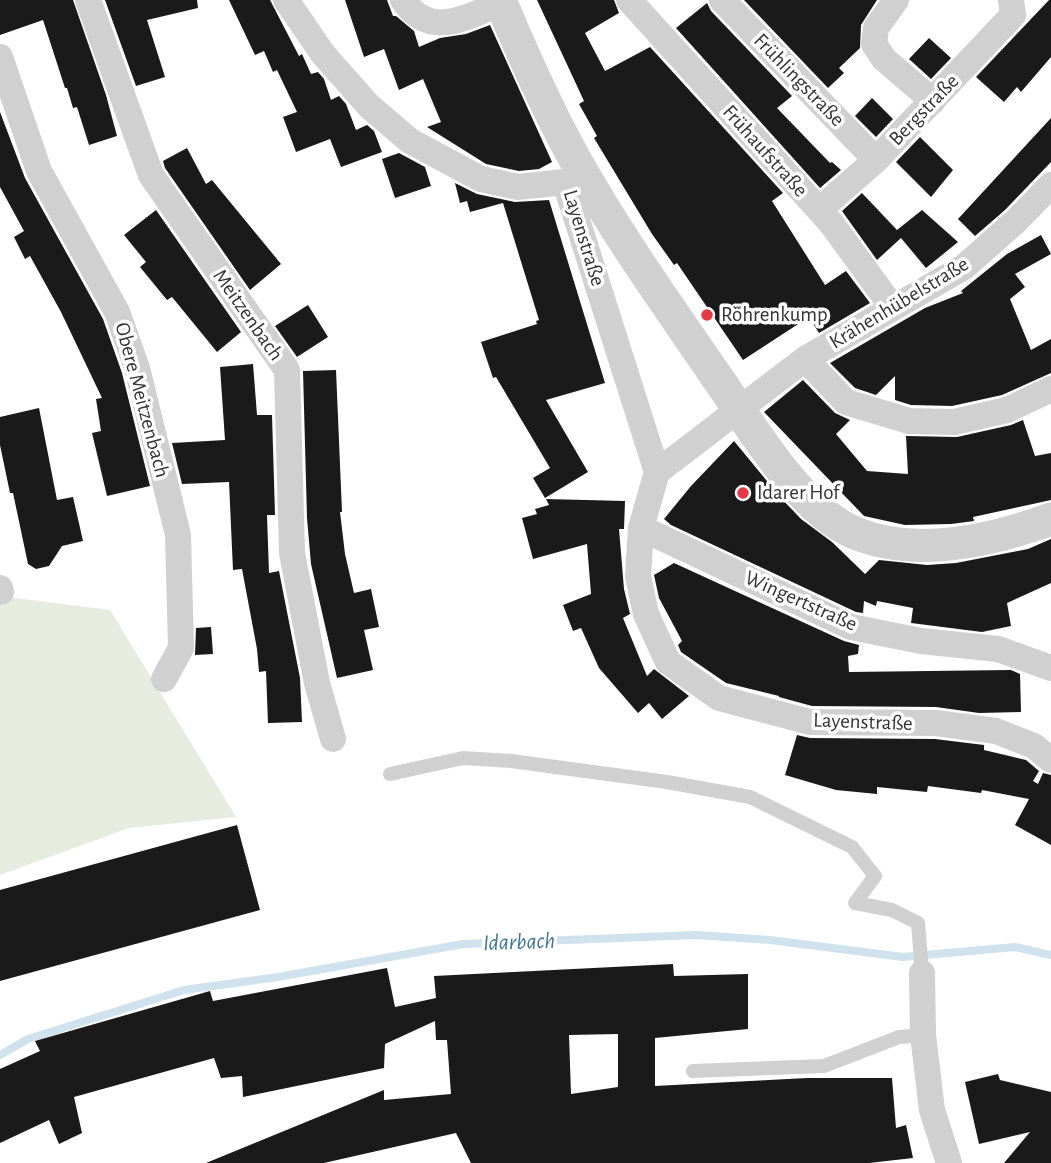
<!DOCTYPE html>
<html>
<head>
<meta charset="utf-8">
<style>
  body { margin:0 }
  canvas { display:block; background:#fff }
</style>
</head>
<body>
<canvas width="1051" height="1163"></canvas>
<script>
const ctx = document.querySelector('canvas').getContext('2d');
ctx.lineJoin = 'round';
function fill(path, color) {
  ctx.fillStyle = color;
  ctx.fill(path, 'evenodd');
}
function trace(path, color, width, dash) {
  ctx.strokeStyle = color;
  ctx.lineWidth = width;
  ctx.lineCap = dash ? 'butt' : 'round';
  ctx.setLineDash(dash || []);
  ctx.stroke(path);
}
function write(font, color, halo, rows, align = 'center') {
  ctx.font = font + ' "Alegreya Sans",sans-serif';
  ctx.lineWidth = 7;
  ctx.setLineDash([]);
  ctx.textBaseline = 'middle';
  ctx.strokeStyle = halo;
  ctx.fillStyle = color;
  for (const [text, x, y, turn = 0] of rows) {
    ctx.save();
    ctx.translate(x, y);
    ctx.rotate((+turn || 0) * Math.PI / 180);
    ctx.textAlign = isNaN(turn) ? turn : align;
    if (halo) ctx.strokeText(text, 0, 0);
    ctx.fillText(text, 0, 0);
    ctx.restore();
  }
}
fill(new Path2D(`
  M0,596l110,14 126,207 -107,11 -129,47z`), '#e6ecdf');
trace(new Path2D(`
  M0,1055l28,-16 156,-49 94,-13 185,-33 233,-9 74,5 133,17 112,-10 36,8`), '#cfe2ee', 8);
fill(new Path2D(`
  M0,0h73l33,95 11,41 -28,9 -12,-38 -4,1 -6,-20h-2l-22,-68 -43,15z
  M105,0h92l1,8 -51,12 18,57 -29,9z
  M229,0h41l29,56 3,-2 9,20 7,-2 6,7 7,21 8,-4 7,8 10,26 11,-5 7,6 8,21 -41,15 -11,-28 -34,13 -13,-35 14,-5 -20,-42 -4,2 -9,-21 -9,4z
  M345,0h42l6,16h3l18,15 5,16 21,-9 26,-4 24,-9 62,137 -13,7 -20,2 -33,-7 -59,-37 14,-5 -18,-43 -24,11 -15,-41 -20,8z
  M537,0h77l5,13 -34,20 20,38 45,-24 133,146 -11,8 53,84 21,-14 24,32 -51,30 -10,-16 -66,43 -66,-97 -3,2 -22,-31 -58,-96 3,-2 -18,-32 5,-3z
  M744,0h133l-16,25 -1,23 -21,20 5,5 -16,15z
  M1049,0h2v57l-30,35 -4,-5 -13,15 -28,-25z
  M707,3l4,8 81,85 -15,12 53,55 2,-1 9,8 -21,18 -144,-160z
  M929,38l22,20 -20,21 -22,-20z
  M872,98l21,21 -17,18 -21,-21z
  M0,112l25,66 78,141 19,54 28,113 -43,10 -15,-63 9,-2 -5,-32 6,-1 -41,-86 -31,-56 -5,3 -11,-22 10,-6 -24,-44z
  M1051,118v44l-46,48 -30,26 -17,-17z
  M920,137l33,33 -22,27 -35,-35z
  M187,148l19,36 6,-4 69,84 -31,26 -85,-122 -2,-7z
  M399,153l26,14 6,19 -36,12 -13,-39z
  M455,183l22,11 38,8 34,-2 56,183 -59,17 42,72 -43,26 -12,-20 17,-10 -54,-91 -3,1 -12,-36 56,-18 -1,-3 3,-1 -36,-117 -33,9 -3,-11 -7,2z
  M862,193l35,37 25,-20 36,32 -32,26 -25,-30 -24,22 -35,-49z
  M156,210l85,122 -24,20 -45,-55 -5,3 -27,-33 6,-5 -22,-27z
  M1041,235l10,19 -36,20 10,13 -15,12 21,51 20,-11v34l-49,22 -50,11 -41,-1 -16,-5v-24l-19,19 -21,-7 -25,-25 95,-55 38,-15 -2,-2 46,-37z
  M308,305l20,32 -31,20 -22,-31z
  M253,364l4,51h15l3,100h-8l2,58 10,-2 21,107 2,44 -34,1 -2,-52 -7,1 -2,-23 -15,-80 -9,1 -4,-88 -47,2 -10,-41 53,-3 -5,-73z
  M336,370l6,142h-2l5,42 9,39 17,-4 8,38 -15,3 9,40 -36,8 -26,-114 -4,-46 -4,-147z
  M803,380l32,33 15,7 -14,14 31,37 41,3 -2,-38 51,1 54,-12 12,-5 12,36 16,-3v47l-78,17 1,4 -23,3 -46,1 -41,-9 -100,-104z
  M39,408l18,92 16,-3 10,44 -21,5 -13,20 -13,3 -8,-5 -15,-71h-3l-10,-48v-28z
  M734,441l47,57 20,21 31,23 33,32 14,-14 48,5 29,-2 72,-14 23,-10v44l-44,20 4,23 -29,6 -71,-9 2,-15 -36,-7 -1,5 -12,-5 -1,12 -7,-1 -185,-87 -7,-6 27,-33z
  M546,499l79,2 -1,28h-5l5,60 6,25 -7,4 24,58 7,-7 35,27 -27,23 -13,-16 -11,10 -39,-45 -18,-40 -8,3 -10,-26 28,-11 -4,-50 -54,15 -11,-41 15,-4 -2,-5 14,-4z
  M674,563l170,78 15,4 -1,9 -10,2 1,16 162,-2 9,4 1,38 -42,1 -43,-6 -124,-1 -33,-9v-1l-53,-13 -45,-31 -3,-7 4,-4 -23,-43 -5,-23z
  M211,627l2,27 -18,1 1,-27z
  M797,735l13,3 125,1 49,6v5l42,10 13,11 -6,10 5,3 5,-11 8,2v70l-36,-20 14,-26 -47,-9 -1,3 -53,-7 -1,6 -50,-5v7l-41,-4 -51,-15z
  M237,825l23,85 -260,71v-91z
  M673,964l1,12 74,-2v55l-93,9v48l152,-8h85l4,50 10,-3 7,33 -44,5h-398l-15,-30 -132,30h-118l178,-73v10l67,-6 -4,-54h-11l-1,-19 -50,23 -1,24 -141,29 -1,-21 -21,2 -7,-20 -140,39 8,36 -23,11 -10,-24 -49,23v-74l40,-18 -5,-10 175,-50 3,10 174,-33 8,39 41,-9 -2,-22zM618,1034v53l-47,7 -2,-59z
  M998,1074l2,6 51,12v71h-47l26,-31 -51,12 -14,-62z`), '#1a1a1a');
trace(new Path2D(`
  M390,774l73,-16 48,3 156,21 83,15 102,50 23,29 -20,27 37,7 26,13 4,50
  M693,1071l131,-5 75,-29 24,-2`), '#d0d0d0', 14);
trace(new Path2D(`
  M88,0l63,175 136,195 5,183 25,130 16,56
  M286,0l37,54 46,52 41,35 71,38 37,8 47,-5
  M403,0c27,40 63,17 99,3
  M629,0l202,223 62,85
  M722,0l154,160
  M896,0l-20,28 -2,16 10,15 49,42
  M0,57l39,114 78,141 20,56 41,167 3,113 -17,31
  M585,177l-20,5 92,290 -16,56 -3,48 8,38 22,48 51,36 91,24 126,1 60,8 38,15 17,14
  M819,210l57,-50 137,-145 -2,-15
  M805,359l41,43 63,19 45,1 53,-12 44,-21
  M657,472l148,-113 159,-92 52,-46 35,-36
  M641,528l210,99 70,14 77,8 53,19
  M0,588l1,4
  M922,973l1,62 9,75 17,53`), '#d0d0d0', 26);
trace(new Path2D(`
  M500,0c25,60 52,121 85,177 40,69 86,133 131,199 34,48 83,134 139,157 61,25 136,8 196,-14`), '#d0d0d0', 33);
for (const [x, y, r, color] of [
  [707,315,7,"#e63946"],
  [743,493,7,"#e63946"]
]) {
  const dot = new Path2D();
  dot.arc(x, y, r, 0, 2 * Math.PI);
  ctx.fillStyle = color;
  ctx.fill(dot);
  trace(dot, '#fff', 2.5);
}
write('21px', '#333', '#fff', [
  ["Frühlingstraße",799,80,46],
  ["Bergstraße",924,110,-46],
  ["Frühaufstraße",765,151,48],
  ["Layenstraße",584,238,73],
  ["Krähenhübelstraße",899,303,-31],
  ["Meitzenbach",248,315,55],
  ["Obere Meitzenbach",142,400,75],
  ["Wingertstraße",801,601,24],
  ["Layenstraße",863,722,2]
]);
write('21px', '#333', '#fff', [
  ["Röhrenkump",721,315],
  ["Idarer Hof",757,493]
], 'left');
write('italic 23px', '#3f7597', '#fff', [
  ["Idarbach",519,942,-2]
]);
</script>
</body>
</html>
